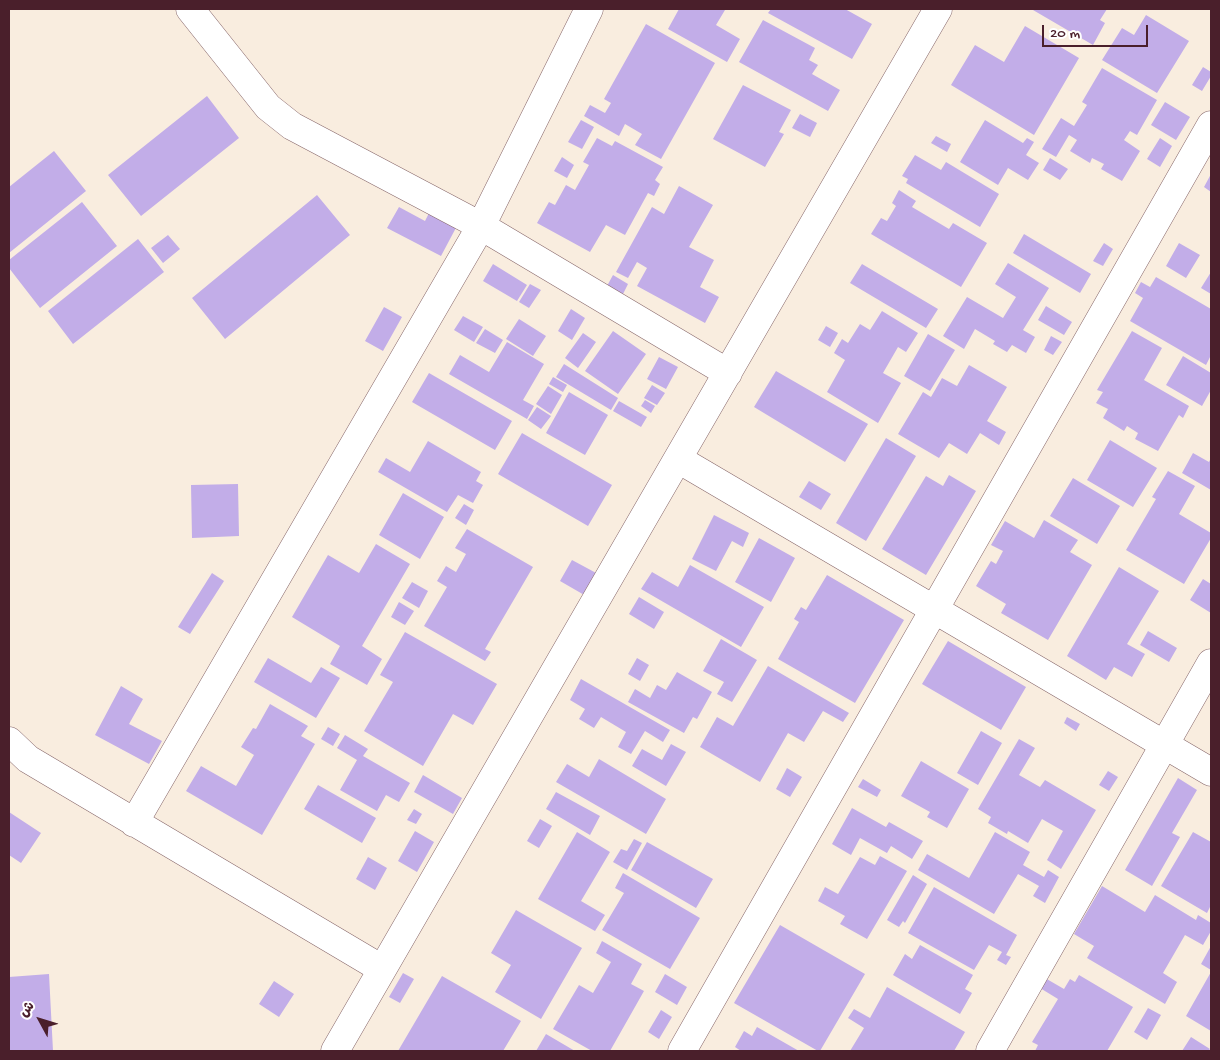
<!DOCTYPE html>
<html>
<head>
<meta charset="utf-8">
<style>
  body { margin:0 }
  #map { position:relative; width:1220px; height:1060px; overflow:hidden; background:#f9eddf; font-family:"Gochi Hand","Playpen Sans Arabic",sans-serif }
  canvas { display:block }
  .frame { position:absolute; inset:0; border:10px solid #4a1f2b; pointer-events:none }
  .north { position:absolute; left:15px; top:995px; width:50px; height:50px; -webkit-text-stroke:4px #fff; paint-order:stroke; rotate:309deg; font-size:14px; font-weight:700; line-height:20px; text-align:center; color:#4a1f2b }
  .north::after { content:''; display:block; margin:auto; width:18px; height:22px; background:#4a1f2b; clip-path:polygon(50% 0,100% 100%,50% 72%,0 100%) }
  .scale { position:absolute; left:1042px; top:25px; width:106px; height:22px; box-sizing:border-box; border:2px solid #4a1f2b; border-top:0; padding-left:6px; font-size:15px; line-height:18px; white-space:nowrap; color:#4a1f2b; -webkit-text-stroke:4px #fff; paint-order:stroke }
</style>
</head>
<body>
<div id="map">
<canvas width="1220" height="1060"></canvas>
<div class="frame"></div>
<div class="north">ش</div>
<div class="scale">20 m</div>
</div>
<script>
const ctx = document.querySelector('canvas').getContext('2d');
ctx.lineJoin = 'round';
function fill(path, color) {
  ctx.fillStyle = color;
  ctx.fill(path, 'evenodd');
}
function trace(path, color, width, dash) {
  ctx.strokeStyle = color;
  ctx.lineWidth = width;
  ctx.lineCap = dash ? 'butt' : 'round';
  ctx.setLineDash(dash || []);
  ctx.stroke(path);
}
fill(new Path2D(`
  M679,9l46,1 -9,15 24,14 -13,23 -59,-33z
  M771,9h74l27,15 -20,35 -84,-46z
  M1034,9h73l-7,11 5,3 -12,22 -60,-35z
  M1146,15l43,26 -32,52 -55,-33 20,-32 12,7z
  M763,20l52,28 -6,12 9,5 -6,9 28,16 -12,21 -89,-49z
  M646,24l69,39 -54,96 -26,-14 7,-11 -17,-10 -6,12 -35,-20 6,-11 15,8 6,-10 -7,-4z
  M1025,26l54,32 -45,77 -83,-50 24,-40 29,17z
  M1203,67l8,5v4l-9,15 -10,-6z
  M1102,68l55,32 -20,35 -7,-4 -6,9 16,11 -18,30 -21,-12 3,-5 -12,-6 -2,5 -20,-12 7,-11 -8,-5 -13,22 -14,-8 19,-31 13,8 13,-21 -5,-3z
  M743,85l48,25 -12,22 5,2 -19,33 -52,-28z
  M207,96l32,42 -98,78 -33,-41z
  M1165,102l25,15 -14,23 -25,-15z
  M800,114l17,9 -7,14 -18,-9z
  M581,120l13,7 -12,22 -14,-7z
  M985,120l38,23 4,-5 7,4 -8,13 13,8 -11,17 -20,-12 -10,17 -38,-23z
  M936,136l15,8 -4,8 -16,-9z
  M597,138l15,8 3,-5 48,26 -8,13 5,4 -6,12 -6,-3 -23,42 -19,-10 -16,27 -53,-29 12,-21 6,3 11,-20 9,5 14,-25 -6,-3z
  M1160,138l12,8 -12,21 -13,-8z
  M54,151l32,40 -77,62v-66z
  M915,155l26,15 5,-8 53,32 -19,33 -74,-44 2,-4 -6,-3z
  M562,157l12,8 -7,13 -13,-7z
  M1050,158l18,11 -8,11 -17,-10z
  M1211,174v18l-7,-5z
  M679,186l34,19 -24,42 25,13 -14,27 19,10 -14,26 -68,-37 10,-18 -10,-6 -9,16 -12,-6 36,-65 12,7z
  M899,190l17,11 -4,6 37,22 4,-6 34,20 -26,44 -90,-53 10,-16 6,3 9,-15 -4,-3z
  M317,195l33,40 -125,104 -33,-41z
  M82,202l35,44 -77,62 -31,-40v-8z
  M399,207l26,14 6,-12 27,15 -17,32 -54,-28z
  M1024,234l67,40 -11,19 -67,-40z
  M168,235l12,14 -17,14 -12,-15z
  M138,239l26,33 -91,72 -25,-33z
  M1104,243l9,6 -10,17 -10,-5z
  M1179,243l21,12 -14,23 -20,-12z
  M1008,263l41,25 -26,42 12,7 -9,16 -14,-8 -5,7 -14,-8 2,-3 -20,-12 -11,20 -21,-13 24,-39 36,21 13,-21 -21,-13z
  M493,264l34,21 -10,16 -34,-20z
  M862,264l76,45 -12,19 -76,-45z
  M1211,272v22l-10,-6z
  M613,275l15,9 -5,10 -16,-8z
  M1156,277l55,32v46l-5,10 -76,-44 13,-23 -8,-5 6,-11 9,5z
  M530,284l11,6 -12,18 -10,-6z
  M1046,306l26,16 -8,13 -26,-15z
  M384,307l18,10 -19,34 -18,-10z
  M571,309l14,9 -13,22 -14,-9z
  M882,311l36,22 -12,19 -8,-5 -15,26 18,10 -23,40 -51,-31 18,-32 -11,-7 8,-14 6,4 12,-19 10,6z
  M463,316l20,11 -9,15 -20,-12z
  M519,319l27,17 -13,20 -27,-17z
  M826,326l12,7 -8,14 -12,-7z
  M485,329l18,11 -8,13 -19,-10z
  M613,331l33,23 -28,40 -33,-23z
  M1132,331l30,17 -18,32 45,26 -6,12 -4,-3 -21,36 -23,-12 3,-6 -11,-7 -3,5 -21,-13 5,-9 -12,-6 7,-11 -6,-2z
  M583,333l13,9 -18,26 -13,-10z
  M928,334l27,16 -25,41 -26,-15z
  M1051,336l11,6 -9,13 -9,-5z
  M507,342l37,22 -21,36 11,6 -7,13 -78,-45 11,-19 29,17z
  M1183,356l28,17v17l-9,16 -36,-21z
  M659,357l19,10 -12,22 -19,-10z
  M564,364l54,34 -7,12 -55,-33z
  M969,365l38,22 -20,34 19,11 -7,13 -19,-12 -13,21 -18,-11 -10,15 -41,-24 25,-42 8,5 11,-19 15,8z
  M776,371l92,53 -23,38 -91,-55z
  M429,373l83,48 -17,29 -83,-48z
  M553,377l14,8 -4,7 -14,-8z
  M652,385l13,8 -8,12 -13,-7z
  M548,386l14,9 -11,19 -15,-10z
  M569,392l39,23 -23,40 -39,-22z
  M645,400l10,6 -4,7 -10,-7z
  M619,401l28,16 -6,10 -28,-16z
  M537,407l14,9 -10,13 -13,-9z
  M522,433l90,52 -24,41 -90,-52z
  M886,438l30,18 -50,85 -30,-18z
  M1110,440l47,28 -24,39 -46,-27z
  M428,441l53,31 -5,9 7,4 -10,18 -15,-8 -11,17 -69,-40 8,-14 24,14z
  M1193,453l16,9 2,-4v32l-29,-17z
  M1168,471l27,15 -16,28 32,19v5l-27,46 -58,-34 30,-51 -4,-2z
  M949,475l27,16 -50,84 -44,-26 44,-73 17,10z
  M1073,478l47,28 -23,38 -47,-28z
  M809,481l22,13 -10,16 -22,-13z
  M238,484l1,52 -47,2 -1,-53z
  M403,493l41,24 -24,42 -41,-24z
  M464,504l10,6 -8,15 -11,-7z
  M714,515l35,18 -6,14 -11,-6 -16,30 -24,-12z
  M1044,520l34,20 -8,12 22,13 -44,75 -47,-27 5,-9 -30,-18 15,-25 5,3 7,-13 -12,-6 14,-24 29,17z
  M467,529l66,38 -48,82 6,3 -6,9 -61,-35 23,-39 -10,-6 9,-15 10,6 10,-18 -11,-6z
  M759,538l36,20 -24,44 -36,-20z
  M376,544l34,20 -48,82 20,13 -15,26 -37,-21 10,-18 -48,-29 36,-62 31,18z
  M572,560l26,14 -12,22 -26,-15z
  M690,565l74,42 -23,40 -100,-58 11,-17 26,15z
  M1119,567l40,24 -32,53 18,10 -13,23 -18,-10 -8,13 -39,-24z
  M212,573l12,8 -34,53 -12,-7z
  M827,575l77,45 -49,83 -77,-44 21,-37 -5,-3 7,-12 5,3z
  M1203,579l8,5v29l-21,-13z
  M412,582l16,9 -9,17 -17,-10z
  M639,597l25,15 -10,17 -25,-15z
  M399,602l15,9 -9,14 -14,-8z
  M1148,631l29,17 -8,14 -29,-17z
  M405,632l92,52 -24,41 -20,-11 -30,52 -59,-35 29,-49 -13,-7z
  M721,639l36,21 -25,42 -15,-8 7,-12 -21,-11z
  M948,641l78,46 -25,43 -79,-46z
  M268,658l43,25 10,-16 19,11 -24,40 -62,-36z
  M637,658l12,7 -9,16 -12,-7z
  M768,666l81,47 -6,9 -20,-11 -19,31 -16,-9 -28,49 -60,-35 17,-30 16,9z
  M677,672l35,20 -15,27 -4,-2 -9,16 -56,-31 7,-13 15,9 7,-13 9,5z
  M581,679l89,51 -7,12 -18,-11 -14,23 -13,-7 8,-15 -25,-15 -7,11 -15,-9 6,-10 -15,-9z
  M121,686l22,13 -14,25 33,17 -13,23 -54,-29z
  M270,704l38,22 -7,10 14,8 -53,91 -76,-44 15,-25 35,20 18,-31 -13,-8 12,-19 3,1z
  M1067,717l13,7 -4,7 -12,-8z
  M328,727l12,7 -7,12 -12,-7z
  M981,731l21,12 -24,42 -21,-12z
  M345,735l23,14 -5,7 47,27 -11,19 -13,-7 -9,16 -37,-21 17,-30 -20,-12z
  M1019,739l16,9 -16,27 21,12 5,-7 51,30 -35,59 -14,-9 16,-29 -21,-12 -14,24 -20,-12 -1,3 -19,-11 3,-6 -13,-8z
  M671,744l15,8 -20,34 -34,-20 10,-17 20,11z
  M599,759l67,40 -20,35 -90,-52 11,-18 22,13z
  M921,761l48,28 -22,39 -20,-11 3,-5 -29,-16z
  M787,768l15,9 -12,20 -14,-8z
  M1108,771l10,6 -9,14 -10,-6z
  M423,775l39,23 -9,16 -39,-22z
  M1178,778l19,12 -25,43 8,4 -28,49 -27,-16z
  M863,779l18,11 -4,7 -19,-10z
  M318,785l58,33 -14,25 -58,-34z
  M556,792l44,24 -10,19 -44,-26z
  M852,808l34,19 3,-5 34,19 -11,18 -21,-13 -4,7 -27,-15 -9,17 -19,-11z
  M414,809l8,5 -6,10 -9,-4z
  M9,812l32,21 -20,30 -12,-8z
  M540,819l12,7 -13,22 -12,-7z
  M415,831l19,11 -17,30 -19,-11z
  M577,832l33,20 -29,49 24,14 -10,16 -57,-32z
  M995,832l35,20 -7,13 21,12 4,-7 11,7 -14,26 -12,-7 6,-10 -21,-12 -24,40 -76,-44 9,-16 42,24z
  M1193,832l18,10v63l-4,8 -46,-27z
  M634,839l8,4 -15,27 -14,-8 8,-13 6,2z
  M647,842l66,37 -17,29 -65,-38z
  M880,856l27,15 -40,68 -27,-15 5,-8 -27,-15 7,-14 13,7 22,-37 15,8z
  M368,857l19,11 -12,22 -19,-11z
  M623,873l77,45 -30,51 -68,-39 22,-37 -9,-5z
  M913,875l14,9 -22,39 -2,-2 -4,6 -12,-7z
  M1102,886l43,26 10,-17 41,25 2,-5 13,8v8l-8,14 -18,-10 -22,38 14,9 -12,22 -78,-46 7,-12 -20,-12z
  M934,887l83,48 -11,20 5,2 -5,8 -9,-5 5,-8 -13,-7 -15,25 -66,-37z
  M516,910l66,38 -41,71 -46,-27 16,-27 -20,-12z
  M780,925l85,49 -45,77h-2l-84,-48z
  M602,941l40,23 -11,20 13,7 -34,60h-18l-39,-22 26,-44 14,8 18,-31 -15,-9z
  M920,945l53,30 -8,14 7,4 -12,21 -67,-39 12,-21 7,5z
  M1211,946v24l-10,-6z
  M1211,972v59l-25,-15z
  M403,973l11,6 -14,24 -11,-6z
  M49,974l4,77h-44v-74z
  M665,974l22,13 -10,18 -22,-13z
  M1079,975l54,32 -26,44h-72l3,-6 -6,-3 26,-43 -18,-11 5,-10 19,11 6,-10 5,3z
  M442,976l79,45 -18,30h-105z
  M274,981l20,13 -15,23 -20,-13z
  M887,987l78,45 -11,19h-104l14,-23 -16,-10 6,-9 16,9z
  M1148,1008l13,7 -14,25 -13,-8z
  M661,1010l11,7 -13,22 -11,-7z
  M757,1027l42,24h-58l-6,-4 9,-16 8,5z
  M546,1034l29,17h-39z
  M1191,1037l19,12 -2,2h-26z`), '#c2ade8');
const minor = new Path2D(`
  M190,9l78,98 24,19 189,100 247,147
  M678,459l533,313
  M9,741l19,18 354,210
  M134,823l347,-597 108,-217
  M335,1051l603,-1042
  M682,1051l529,-926
  M990,1051l221,-388`);
trace(minor, '#87676a', 29);
trace(minor, '#fff', 28);
</script>
</body>
</html>
